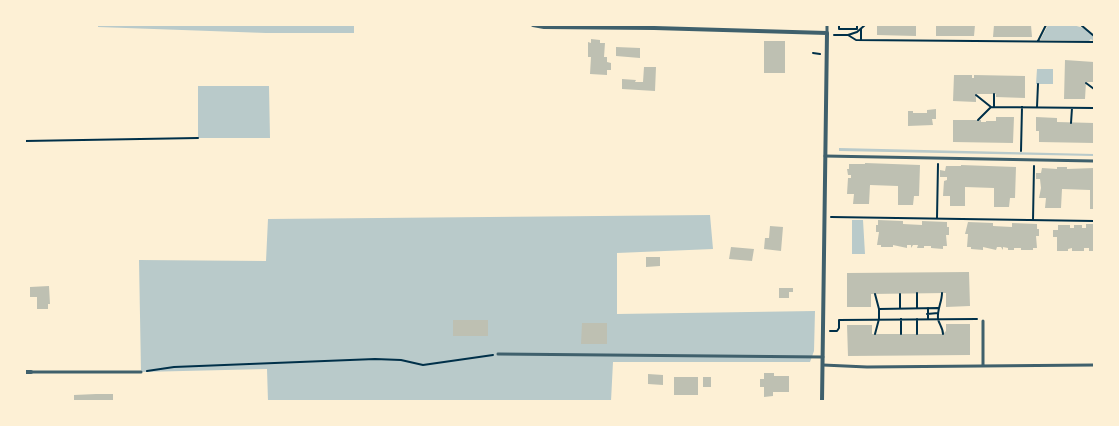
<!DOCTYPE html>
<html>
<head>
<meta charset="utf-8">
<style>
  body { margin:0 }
  #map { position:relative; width:1119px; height:426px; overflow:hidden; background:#fdf0d5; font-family:"Exo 2",sans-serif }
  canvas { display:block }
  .frame { position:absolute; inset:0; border:26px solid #fdf0d5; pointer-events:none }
</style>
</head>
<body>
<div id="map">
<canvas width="1119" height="426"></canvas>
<div class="frame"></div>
</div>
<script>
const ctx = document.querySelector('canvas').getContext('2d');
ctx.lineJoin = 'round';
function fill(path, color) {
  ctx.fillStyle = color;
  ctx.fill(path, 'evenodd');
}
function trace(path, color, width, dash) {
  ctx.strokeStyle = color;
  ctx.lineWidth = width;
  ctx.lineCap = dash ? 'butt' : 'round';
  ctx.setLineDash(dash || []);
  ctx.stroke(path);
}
fill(new Path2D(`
  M98,25h256v8h-88l-168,-6z
  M1048,25c12,0 46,-3 46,17l-3,-3 -2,2 -49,-1z
  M1037,69h16v15h-17z
  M198,86h71l1,52h-72z
  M839,148l255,6v2l-255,-5z
  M710,215l3,34 -96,4v61l198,-3 -1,40 -4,11h-197l-2,39h-343l-1,-32 -126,3 -2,-112 127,1 2,-42z
  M852,220h11l2,34h-13z`), '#b9caca');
fill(new Path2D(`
  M877,25h39v11l-39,-1z
  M936,25h39l-1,11h-38z
  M994,25h37l1,12h-39z
  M591,39l9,1v3h5l-1,14h3v5l4,1v7h-4v5l-17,-1 1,-17h-3v-15l3,1z
  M764,41h21v32h-21z
  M616,47l24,1v10l-24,-2z
  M1065,60l29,2v20h-8l-1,17h-21z
  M644,67h12l-1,24 -33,-2v-10l14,1 -1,2h8z
  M954,75h18v3h2v-3l51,1v22l-29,-1v-3h-20v8l-23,-1z
  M936,109v10h-4l1,6 -25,1v-15h5v2h14v-3z
  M996,117h18l-1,26 -60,-1v-22h28v2h5v-1h10z
  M1036,117l21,1v4l37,1v20l-55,-1v-11h-3z
  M865,163l55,2 -1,31h-5l-1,9h-15v-19l-28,-1 -1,19h-16l1,-10h-7l1,-16h3v-3h-3l-1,-6h2v-5h16z
  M961,165l55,2 -1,31h-5l-1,9h-15v-19l-29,-1v19h-15v-10h-7l1,-15 3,-1v-3h-7v-7l5,1 1,-5h15z
  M1057,167h10v2l27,-1v41h-4v-19l-28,-1 -1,19h-16l1,-10h-7l2,-10 -1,-9h-4v-6h5l1,-5 15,1z
  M878,220l25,1v3l19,1v-4l25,1v5h2v8h-3l1,11h-4v3l-12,-1v-2h-7v2h-7l1,-3h-5l-2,3v-3h-4v3l-14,-3v2h-12v-2h-4l2,-13h-3v-7h2z
  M968,222l25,1v3l19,1v-4l25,1v5h2v7h-3l1,12h-4v2h-12v-2h-7v2h-6v-2l-5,-1v3l-2,-3h-4l-1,3 -13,-3v3l-12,-1v-2h-4l1,-13h-3z
  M1086,224h8v27h-5v-3h-5v3h-12v-3l-4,1v2h-11v-14h-4v-7h5v-5h12v3h4v-3h8v3h4z
  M770,226l13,1 -2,24 -17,-2 1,-11h4z
  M731,247l23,2 -2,12 -23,-2z
  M646,257h14v9l-14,1z
  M969,272l1,34 -24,1v-14l-75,1v13h-24v-34z
  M49,286l1,18h-2v5h-11v-12h-7v-10z
  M779,288h14v4h-4v6h-10z
  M453,320h35v16h-35z
  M582,323h25v21h-26z
  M946,324h24v31l-122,1 -1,-31h25v9h71l3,-3z
  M764,373h10v3h15v16h-16v4l-9,1v-10h-4v-8h4z
  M648,374l15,1v10l-15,-1z
  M674,377h24v18h-24z
  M703,377h8v10h-8z
  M96,394h17v7h-39v-6z`), '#bec0b2');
trace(new Path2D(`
  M839,25v4h18v-4
  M1081,25l13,11
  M861,29v11
  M834,35h14l8,5 238,2
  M848,35l9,-3 8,-7
  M1038,41l8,-16
  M813,53l7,1
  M1086,83l8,6
  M976,95l15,12 103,1
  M994,107v-13
  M1037,107l1,-23
  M978,120l13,-13
  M1071,123l1,-15
  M25,141l173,-3
  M1021,151l1,-44
  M831,217l263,4
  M937,218l1,-54
  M1033,220l1,-54
  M942,293c0,9 -5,16 -4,26 1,5 5,9 5,15
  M875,294l4,15
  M900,294v14
  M917,308v-15
  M927,314l11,-1
  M901,319v15
  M928,319v-11
  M830,331h7l2,-3v-8l138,-1
  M875,334l4,-15v-10l59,-1
  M917,334v-15
  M147,371l27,-4 201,-8 26,1 22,5 70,-10`), '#003049', 2);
trace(new Path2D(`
  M827,25v8
  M825,156l269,5
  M498,354l325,3
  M823,365l44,2 227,-2
  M983,366v-45
  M31,372h110`), '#3f606c', 3);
trace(new Path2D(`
  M533,25l11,2 110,1 173,5 -5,368
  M25,372h6`), '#3f606c', 4);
</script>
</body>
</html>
